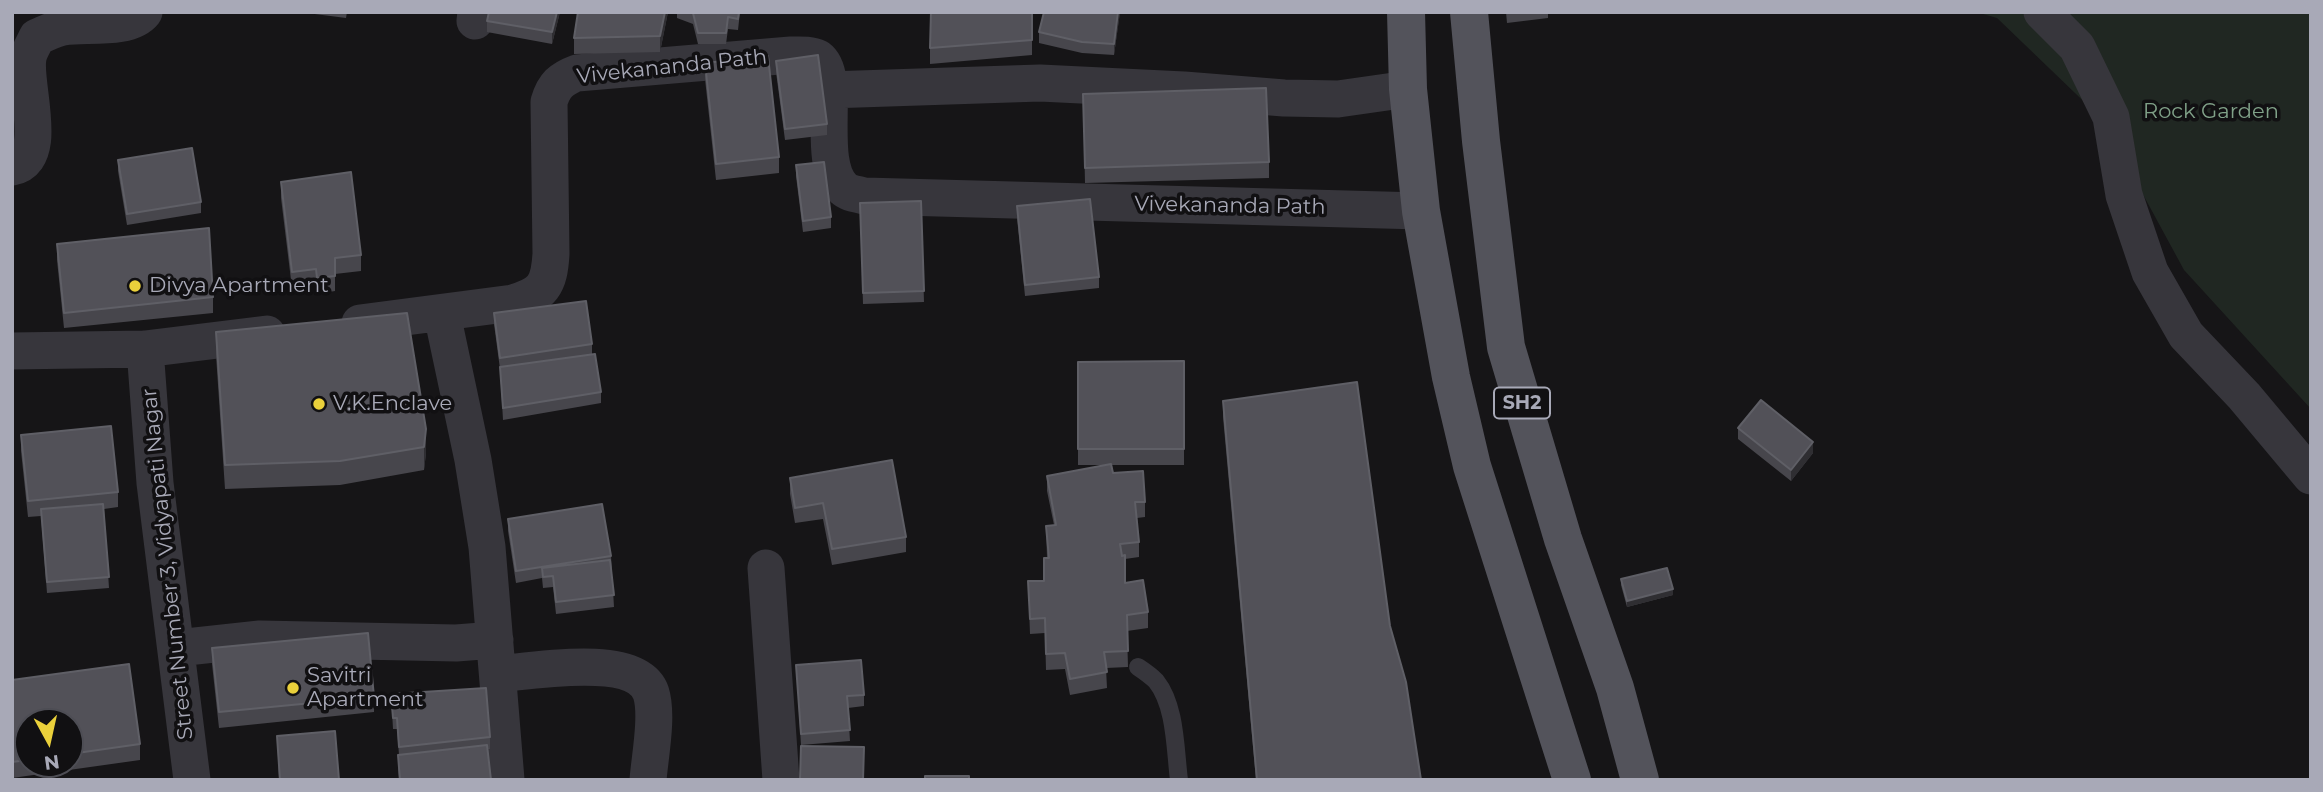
<!DOCTYPE html>
<html>
<head>
<meta charset="utf-8">
<style>
  body { margin:0 }
  #map { position:relative; width:2323px; height:792px; overflow:hidden; background:#161517; font-family:Montserrat,sans-serif }
  canvas { display:block }
  .frame { position:absolute; inset:0; border:14px solid #a8a9b7; pointer-events:none }
  .north { position:absolute; left:14px; top:708px; width:70px; height:70px; box-sizing:border-box; background:#111012; border:2px solid #4d4d54; border-radius:50%; rotate:172deg; font-size:19px; font-weight:700; line-height:28px; text-align:center; color:#a8a9b7 }
  .north::after { content:''; display:block; margin:auto; width:24px; height:32px; background:#ead03b; clip-path:polygon(50% 0,100% 100%,50% 72%,0 100%) }
</style>
</head>
<body>
<div id="map">
<canvas width="2323" height="792"></canvas>
<div class="frame"></div>
<div class="north">N</div>
</div>
<script>
const ctx = document.querySelector('canvas').getContext('2d');
ctx.lineJoin = 'round';
function fill(path, color) {
  ctx.fillStyle = color;
  ctx.fill(path, 'evenodd');
}
function trace(path, color, width, dash) {
  ctx.strokeStyle = color;
  ctx.lineWidth = width;
  ctx.lineCap = dash ? 'butt' : 'round';
  ctx.setLineDash(dash || []);
  ctx.stroke(path);
}
function write(font, color, halo, rows, align = 'center') {
  ctx.font = font + ' Montserrat,sans-serif';
  ctx.lineWidth = 7;
  ctx.setLineDash([]);
  ctx.textBaseline = 'middle';
  ctx.strokeStyle = halo;
  ctx.fillStyle = color;
  for (const [text, x, y, turn = 0] of rows) {
    ctx.save();
    ctx.translate(x, y);
    ctx.rotate((+turn || 0) * Math.PI / 180);
    ctx.textAlign = isNaN(turn) ? turn : align;
    if (halo) ctx.strokeText(text, 0, 0);
    ctx.fillText(text, 0, 0);
    ctx.restore();
  }
}
fill(new Path2D(`
  M1976,12h335v397l-127,-139 -82,-151 -105,-101z`), '#202722');
trace(new Path2D(`
  M1138,667c6,4 13,9 18,14 20,25 19,68 23,99`), '#37363c', 18);
trace(new Path2D(`
  M2042,12l35,35 34,70 13,78 26,77 36,63 58,61 67,80
  M475,21l1,-9
  M828,90l212,-7 144,7 100,8 54,1 70,-10
  M12,167c39,-7 11,-82 16,-109 1,-7 6,-14 9,-21 8,-3 17,-8 26,-10 21,-4 66,4 81,-15
  M442,314l31,146 14,87 19,233
  M360,323l153,-20c30,-9 36,-17 38,-49l-2,-152c5,-17 12,-23 28,-29l214,-18c8,0 19,-1 27,3 25,18 -4,105 26,131 4,4 13,5 20,7l557,15
  M145,349l10,134 37,297
  M12,351l133,-2 122,-15
  M766,568l15,212
  M177,648l83,-9 196,4 39,-3
  M498,674c34,-3 139,-22 153,19 7,22 -1,63 -3,87`), '#37363c', 37);
trace(new Path2D(`
  M1406,12l2,77 13,122 30,166 21,89 100,314
  M1469,12l12,129 25,206 57,192 52,149 25,92`), '#53535b', 38);
fill(new Path2D(`
  M299,12h48l-1,6z
  M489,12h71l-8,32 -65,-12v-11z
  M668,12l-8,40 -86,2v-16z
  M677,12h63l-2,18 -10,-1 -2,15h-28l-5,-20 -16,-6z
  M1032,12v43l-102,9v-16z
  M1044,12h76l-6,43 -32,-2 -43,-10v-11z
  M1506,12h42v6l-41,5z
  M776,61l51,63v11l-42,5 -9,-68z
  M705,63l74,94v16l-63,7 -11,-101z
  M1083,94l186,68v16l-184,5z
  M118,160l83,42v11l-74,12 -9,-54z
  M796,165l35,52v11l-28,4 -7,-56z
  M281,182l80,73v16l-26,3v17l-18,3 -1,-9 -24,3 -11,-90z
  M921,201l3,101 -61,2 -3,-101z
  M1017,206l82,71v11l-74,8 -8,-78z
  M57,244l156,53v16l-149,15 -7,-68z
  M407,313l19,140 -2,17 -84,15 -115,4 -9,-134v-23z
  M494,313l98,31v10l9,38v11l-98,17 -3,-51 -6,-45z
  M1184,361v104h-72l1,8 32,29v15l-8,1 2,24v15l-14,2v24l23,29v16l-21,3 1,36 -22,1 1,20 -37,7 -5,-26 -19,1 -1,-37 -15,1 -2,-53h16l3,-23 -1,-32 8,-1 -7,-34v-15l57,-11h-26v-103z
  M1223,401l167,225 31,154h-165l-33,-363z
  M1738,428l75,25 -22,28 -53,-42z
  M21,435l97,57v15l-14,2 5,79 -62,5 -6,-77 -13,1 -7,-66z
  M790,478l116,59v15l-74,13 -9,-46 -28,4 -5,-29z
  M508,519l103,37 3,51 -58,7 -3,-27 -10,1 -1,-10 -26,5 -8,-52z
  M1621,579l52,16 -46,12 -6,-22z
  M212,648l162,49v15l-155,16 -7,-64z
  M796,665l68,30v11l-16,2 2,33 -49,4z
  M12,680l128,64v16l-128,18zM28,722h42v42h-42z
  M391,694l99,43v12h-2l3,31h-92l-1,-14v-11h1l-2,-26h-4z
  M277,736l62,44h-60z`), '#47464c');
fill(new Path2D(`
  M557,12h3l-8,32v-12z
  M665,12h3l-8,40v-16z
  M1118,12h2l-6,43v-11z
  M426,429v24l-2,17v-23z
  M1813,442v11l-22,28v-11z
  M1673,589v6l-46,12v-6z`), '#2f2e32');
const building = new Path2D(`
  M489,12h68l-5,20 -65,-11z
  M578,12h87l-5,24 -86,2z
  M691,12h48l-1,7 -10,-2 -2,16h-28l-5,-20z
  M931,12h101v28l-102,8z
  M1044,12h74l-4,32 -32,-2 -43,-10z
  M818,55l9,69 -42,5 -9,-68z
  M768,56l11,101 -63,7 -11,-101z
  M1266,88l3,74 -184,6 -2,-74z
  M192,148l9,54 -74,12 -9,-54z
  M824,162l7,55 -28,4 -7,-56z
  M351,172l10,83 -26,3v18l-18,2 -1,-9 -24,3 -11,-90z
  M1090,199l9,78 -74,8 -8,-79z
  M921,201l3,90 -61,2 -3,-90z
  M209,228l4,69 -149,16 -7,-69z
  M586,301l6,43 -92,14 -6,-45z
  M407,313l19,116 -2,18 -84,14 -115,4 -9,-133z
  M595,354l6,38 -98,16 -3,-41z
  M1184,361v88h-106v-87z
  M1357,382l33,244 16,56 15,98h-164l-34,-379z
  M1761,400l52,42 -22,28 -53,-42z
  M111,426l7,66 -90,9 -7,-66z
  M892,460l14,77 -74,12 -9,-46 -28,5 -5,-30z
  M1111,464l2,9 30,-2 2,31h-10l4,40 -19,2 2,12 3,-1v28l18,-3 5,32 -21,3 1,36 -24,1 3,20 -37,7 -5,-26 -19,1 -1,-36 -15,1 -2,-38h16v-23h5l-3,-32 10,-1 -9,-49z
  M103,504l6,73 -62,5 -6,-73z
  M602,504l9,52 -95,15 -8,-52z
  M610,560l4,35 -58,7 -3,-26 -10,1 -1,-9z
  M1667,568l6,21 -46,12 -6,-22z
  M368,633l6,64 -155,15 -7,-64z
  M861,660l3,35 -17,1 3,34 -49,4 -5,-69z
  M129,664l11,80 -70,10v-32h-42v38l-16,2v-82z
  M486,688l4,49 -91,10 -2,-29h-4l-2,-24z
  M335,731l4,49h-59l-3,-44z
  M487,745l4,35h-91l-2,-25z
  M801,746l63,1 -1,33h-63z
  M925,776h44v4h-44z`);
fill(building, '#525158');
trace(building, '#5f5f66', 2);
for (const [x, y, r, color] of [
  [135,286,7,"#ead03b"],
  [319,404,7,"#ead03b"],
  [293,688,7,"#ead03b"]
]) {
  const dot = new Path2D();
  dot.arc(x, y, r, 0, 2 * Math.PI);
  ctx.fillStyle = color;
  ctx.fill(dot);
  trace(dot, '#111012', 2.5);
}
for (const [x, y, w] of [
  [1522,403,56]
]) {
  const box = new Path2D();
  box.roundRect(x - w / 2, y - 15.5, w, 31, 5);
  ctx.fillStyle = '#111012';
  ctx.fill(box);
  trace(box, '#a8a9b7', 2);
}
write('bold 19px', '#a8a9b7', null, [
  ["SH2",1522,403]
]);
write('21px', '#a8a9b7', '#111012', [
  ["Vivekananda Path",672,67,-6],
  ["Vivekananda Path",1230,206,1],
  ["Street Number 3, Vidyapati Nagar",168,564,-96]
]);
write('21px', '#80a188', '#111012', [
  ["Rock Garden",2211,112]
]);
write('21px', '#a8a9b7', '#111012', [
  ["Divya Apartment",149,286],
  ["V.K.Enclave",333,404],
  ["Savitri",307,676],
  ["Apartment",307,700]
], 'left');
</script>
</body>
</html>
